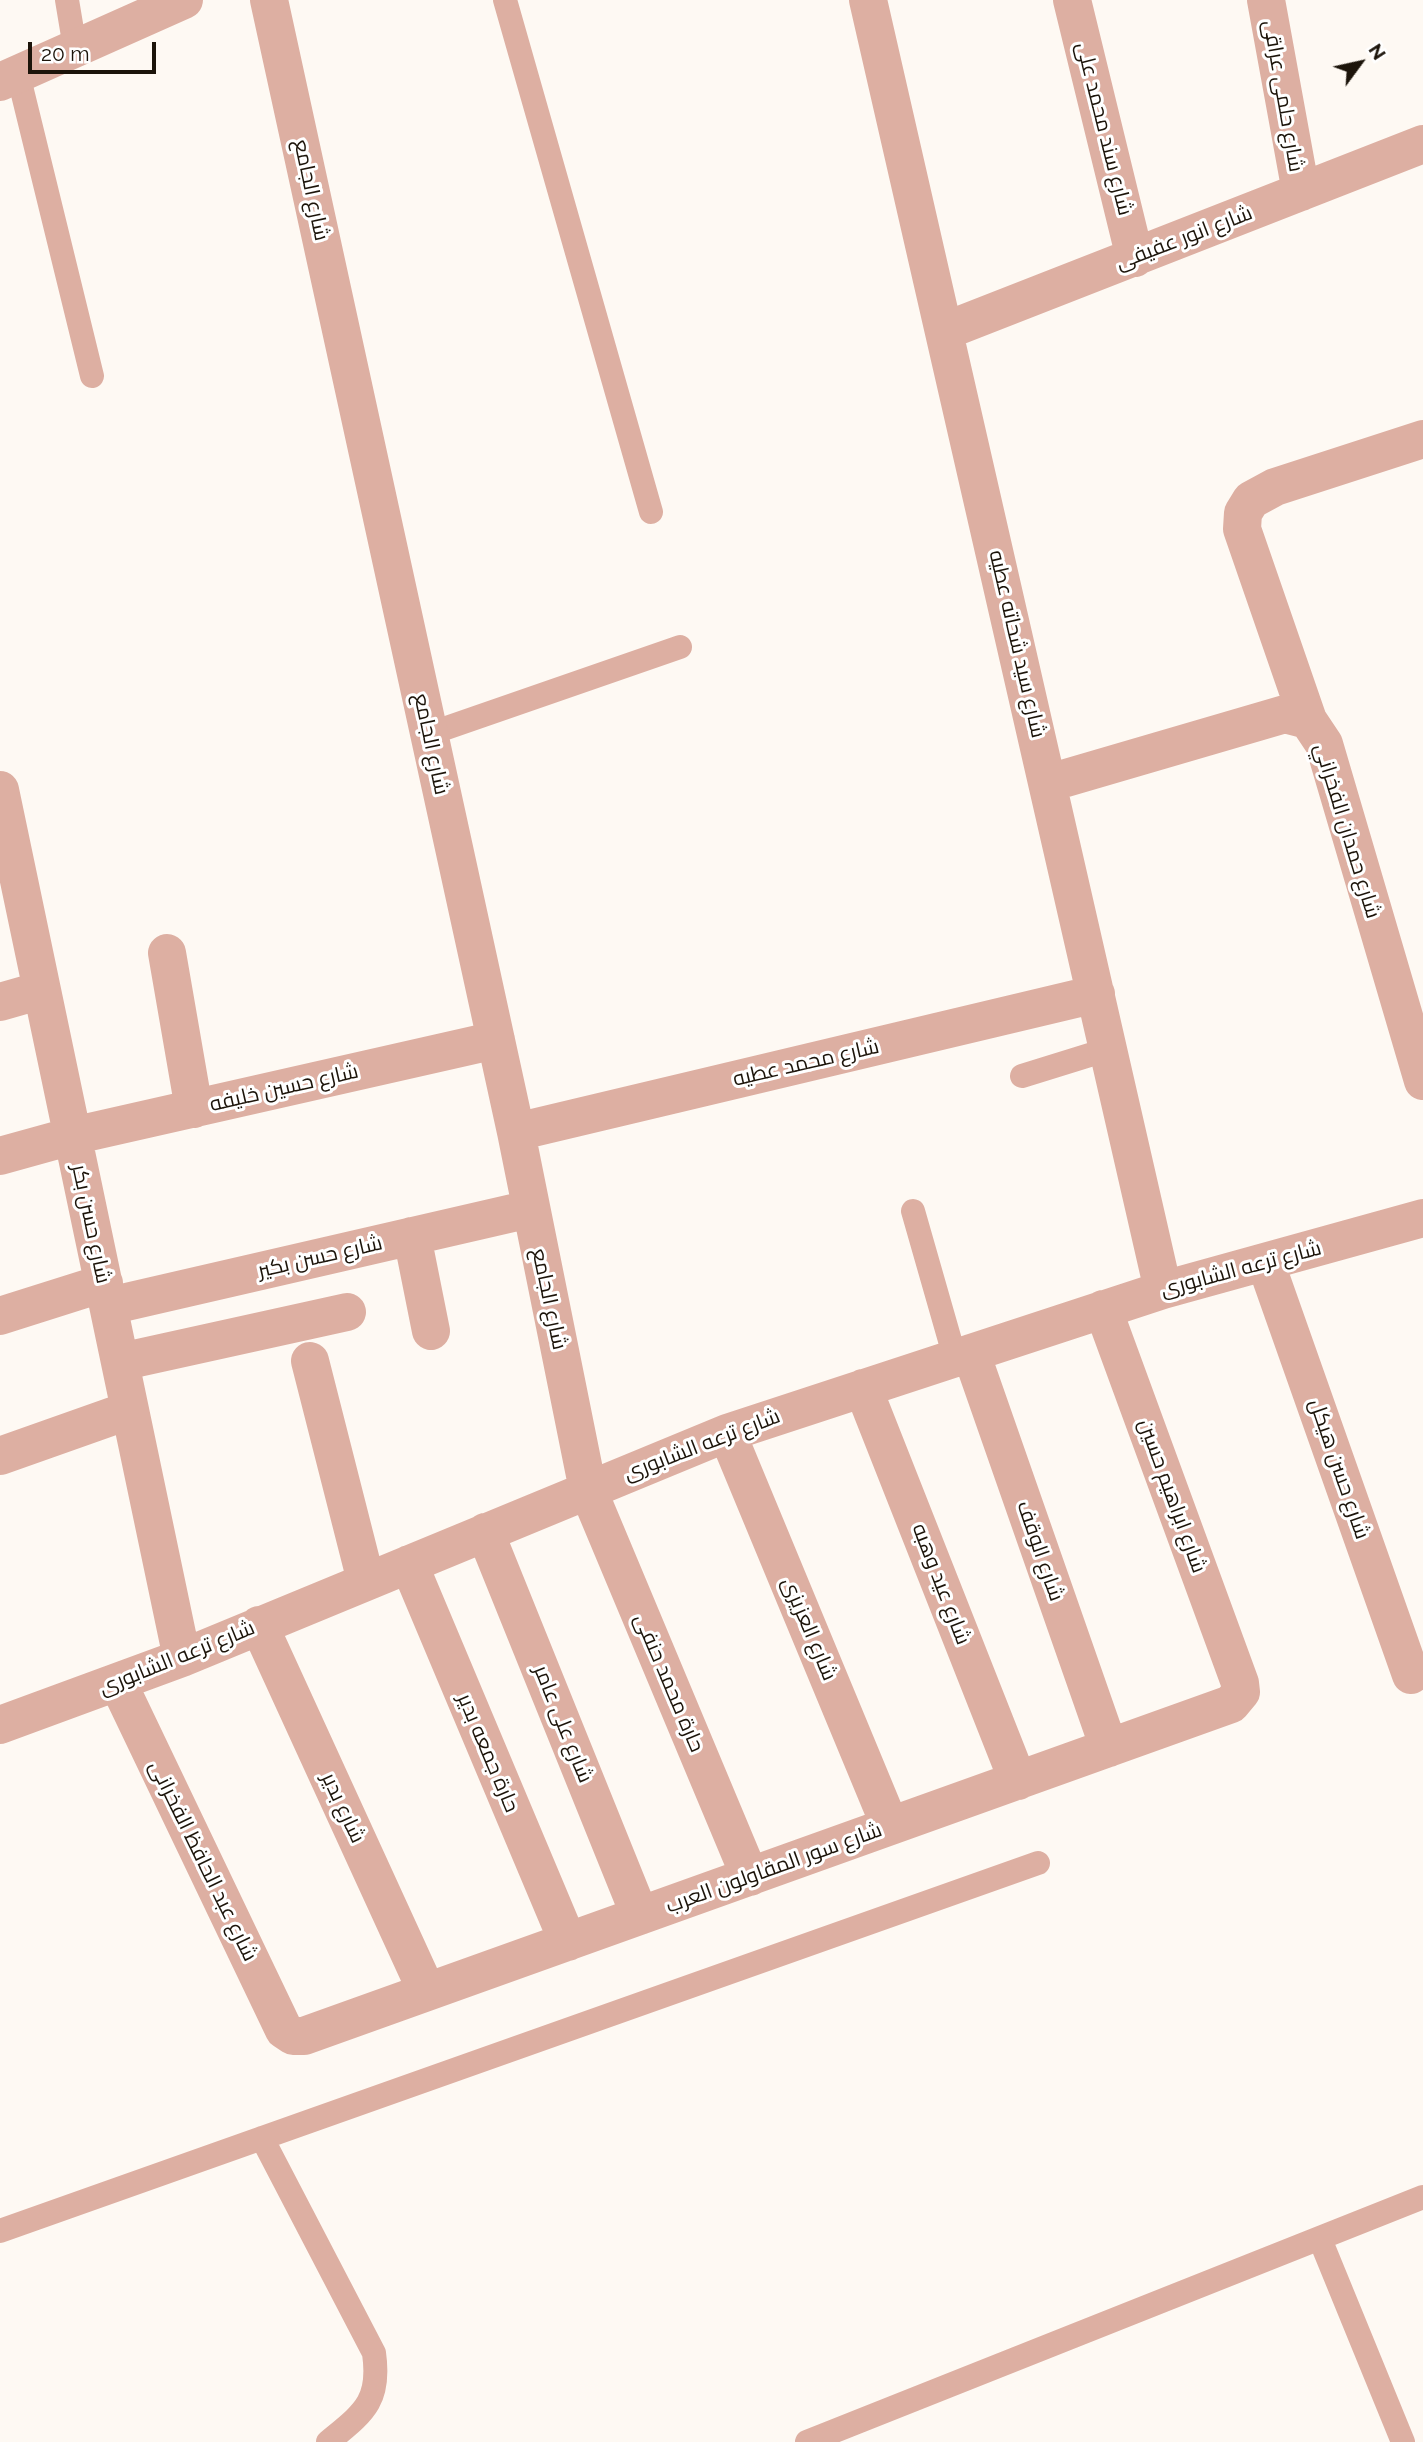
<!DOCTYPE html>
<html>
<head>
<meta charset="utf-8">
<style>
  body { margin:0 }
  #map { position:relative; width:1423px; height:2442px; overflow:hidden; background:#fef9f3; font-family:Raleway,sans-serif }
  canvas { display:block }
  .north { position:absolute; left:1325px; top:28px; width:70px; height:70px; -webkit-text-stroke:5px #fff; paint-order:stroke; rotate:57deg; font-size:19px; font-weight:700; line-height:28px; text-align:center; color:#1c140a }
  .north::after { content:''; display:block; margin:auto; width:24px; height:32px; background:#1c140a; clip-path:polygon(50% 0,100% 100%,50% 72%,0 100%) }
  .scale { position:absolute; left:28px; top:42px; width:128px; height:32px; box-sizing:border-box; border:4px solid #1c140a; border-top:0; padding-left:9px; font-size:21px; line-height:24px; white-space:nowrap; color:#1c140a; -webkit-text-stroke:5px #fff; paint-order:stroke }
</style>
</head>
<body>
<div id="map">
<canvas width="1423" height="2442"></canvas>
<div class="north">N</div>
<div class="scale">20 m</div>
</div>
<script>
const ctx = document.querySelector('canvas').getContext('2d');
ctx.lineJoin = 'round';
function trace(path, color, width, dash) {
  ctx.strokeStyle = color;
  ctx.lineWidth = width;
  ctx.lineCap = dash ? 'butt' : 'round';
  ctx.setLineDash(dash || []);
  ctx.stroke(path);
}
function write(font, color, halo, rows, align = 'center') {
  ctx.font = font + ' Raleway,Cairo,sans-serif';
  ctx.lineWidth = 6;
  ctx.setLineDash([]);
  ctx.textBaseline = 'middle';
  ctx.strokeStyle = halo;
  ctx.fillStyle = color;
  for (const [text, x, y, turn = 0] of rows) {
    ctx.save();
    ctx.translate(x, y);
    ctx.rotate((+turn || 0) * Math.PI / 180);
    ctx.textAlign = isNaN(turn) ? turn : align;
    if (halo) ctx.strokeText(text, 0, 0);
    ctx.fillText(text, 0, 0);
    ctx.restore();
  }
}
trace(new Path2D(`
  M67,0l8,48
  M505,0l146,512
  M18,74l74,302
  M429,734l251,-87
  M1022,1076l87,-27
  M913,1211l42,147
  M262,2138l112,215c7,49 -11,60 -46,89
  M0,2231l1038,-368
  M1320,2239l83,203
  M807,2442l616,-245`), '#ddafa2', 24);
trace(new Path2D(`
  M269,0l247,1132 72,358 162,387
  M868,0l295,1290
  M1072,0l63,258
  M1266,0l35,192
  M0,82l184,-82
  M945,331l478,-187
  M1308,720l-66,-191 1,-16 8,-13 24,-13 148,-48
  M1049,783l236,-69 23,6 16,24 99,337
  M0,790l182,868
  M167,953l27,156
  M0,1002l42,-12
  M516,1132l580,-138
  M0,1156l72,-20 424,-96
  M412,1236l19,95
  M1266,1264l145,411
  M109,1306l421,-97
  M0,1316l104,-33
  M971,1353l138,395
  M310,1361l56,220
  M120,1362l227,-50
  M863,1388l155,393
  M727,1433l163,393
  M0,1456l130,-46
  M485,1532l155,384
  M409,1564l159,378
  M259,1625l168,367
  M118,1683l166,347 9,6h11l927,-332 10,-12 -1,-9 -137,-374
  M0,1725l182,-67 545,-225 436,-143 260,-72`), '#ddafa2', 38);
write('21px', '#1c140a', '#fff', [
  ["شارع حلمى عراقى",1283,96,80],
  ["شارع سند محمد على",1104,129,76],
  ["شارع الجامع",311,190,78],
  ["شارع انور عفيفى",1184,238,-21],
  ["شارع سيد شحاته عطيه",1017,644,77],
  ["شارع الجامع",431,744,78],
  ["شارع حمدان الفخراني",1347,831,73],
  ["شارع محمد عطيه",806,1063,-13],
  ["شارع حسين خليفه",284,1088,-13],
  ["شارع حسن بكر",91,1224,78],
  ["شارع حسن بكير",320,1257,-13],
  ["شارع ترعه الشابورى",1241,1269,-15],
  ["شارع الجامع",549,1299,78],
  ["شارع ترعه الشابورى",702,1445,-21],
  ["شارع حسن هيكل",1339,1469,71],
  ["شارع ابراهيم حسين",1172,1496,70],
  ["شارع الوقف",1040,1551,71],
  ["شارع عيد وهبه",941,1584,69],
  ["شارع العزيزى",809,1629,67],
  ["شارع ترعه الشابورى",177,1658,-22],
  ["حارة محمد حنفى",669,1683,67],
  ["شارع على عامر",563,1724,68],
  ["حارة جمعه بدير",488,1753,67],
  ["شارع بدير",343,1808,65],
  ["شارع عبد الحافظ الفخرانى",203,1861,64],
  ["شارع سور المقاولون العرب",774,1868,-20]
]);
</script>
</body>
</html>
